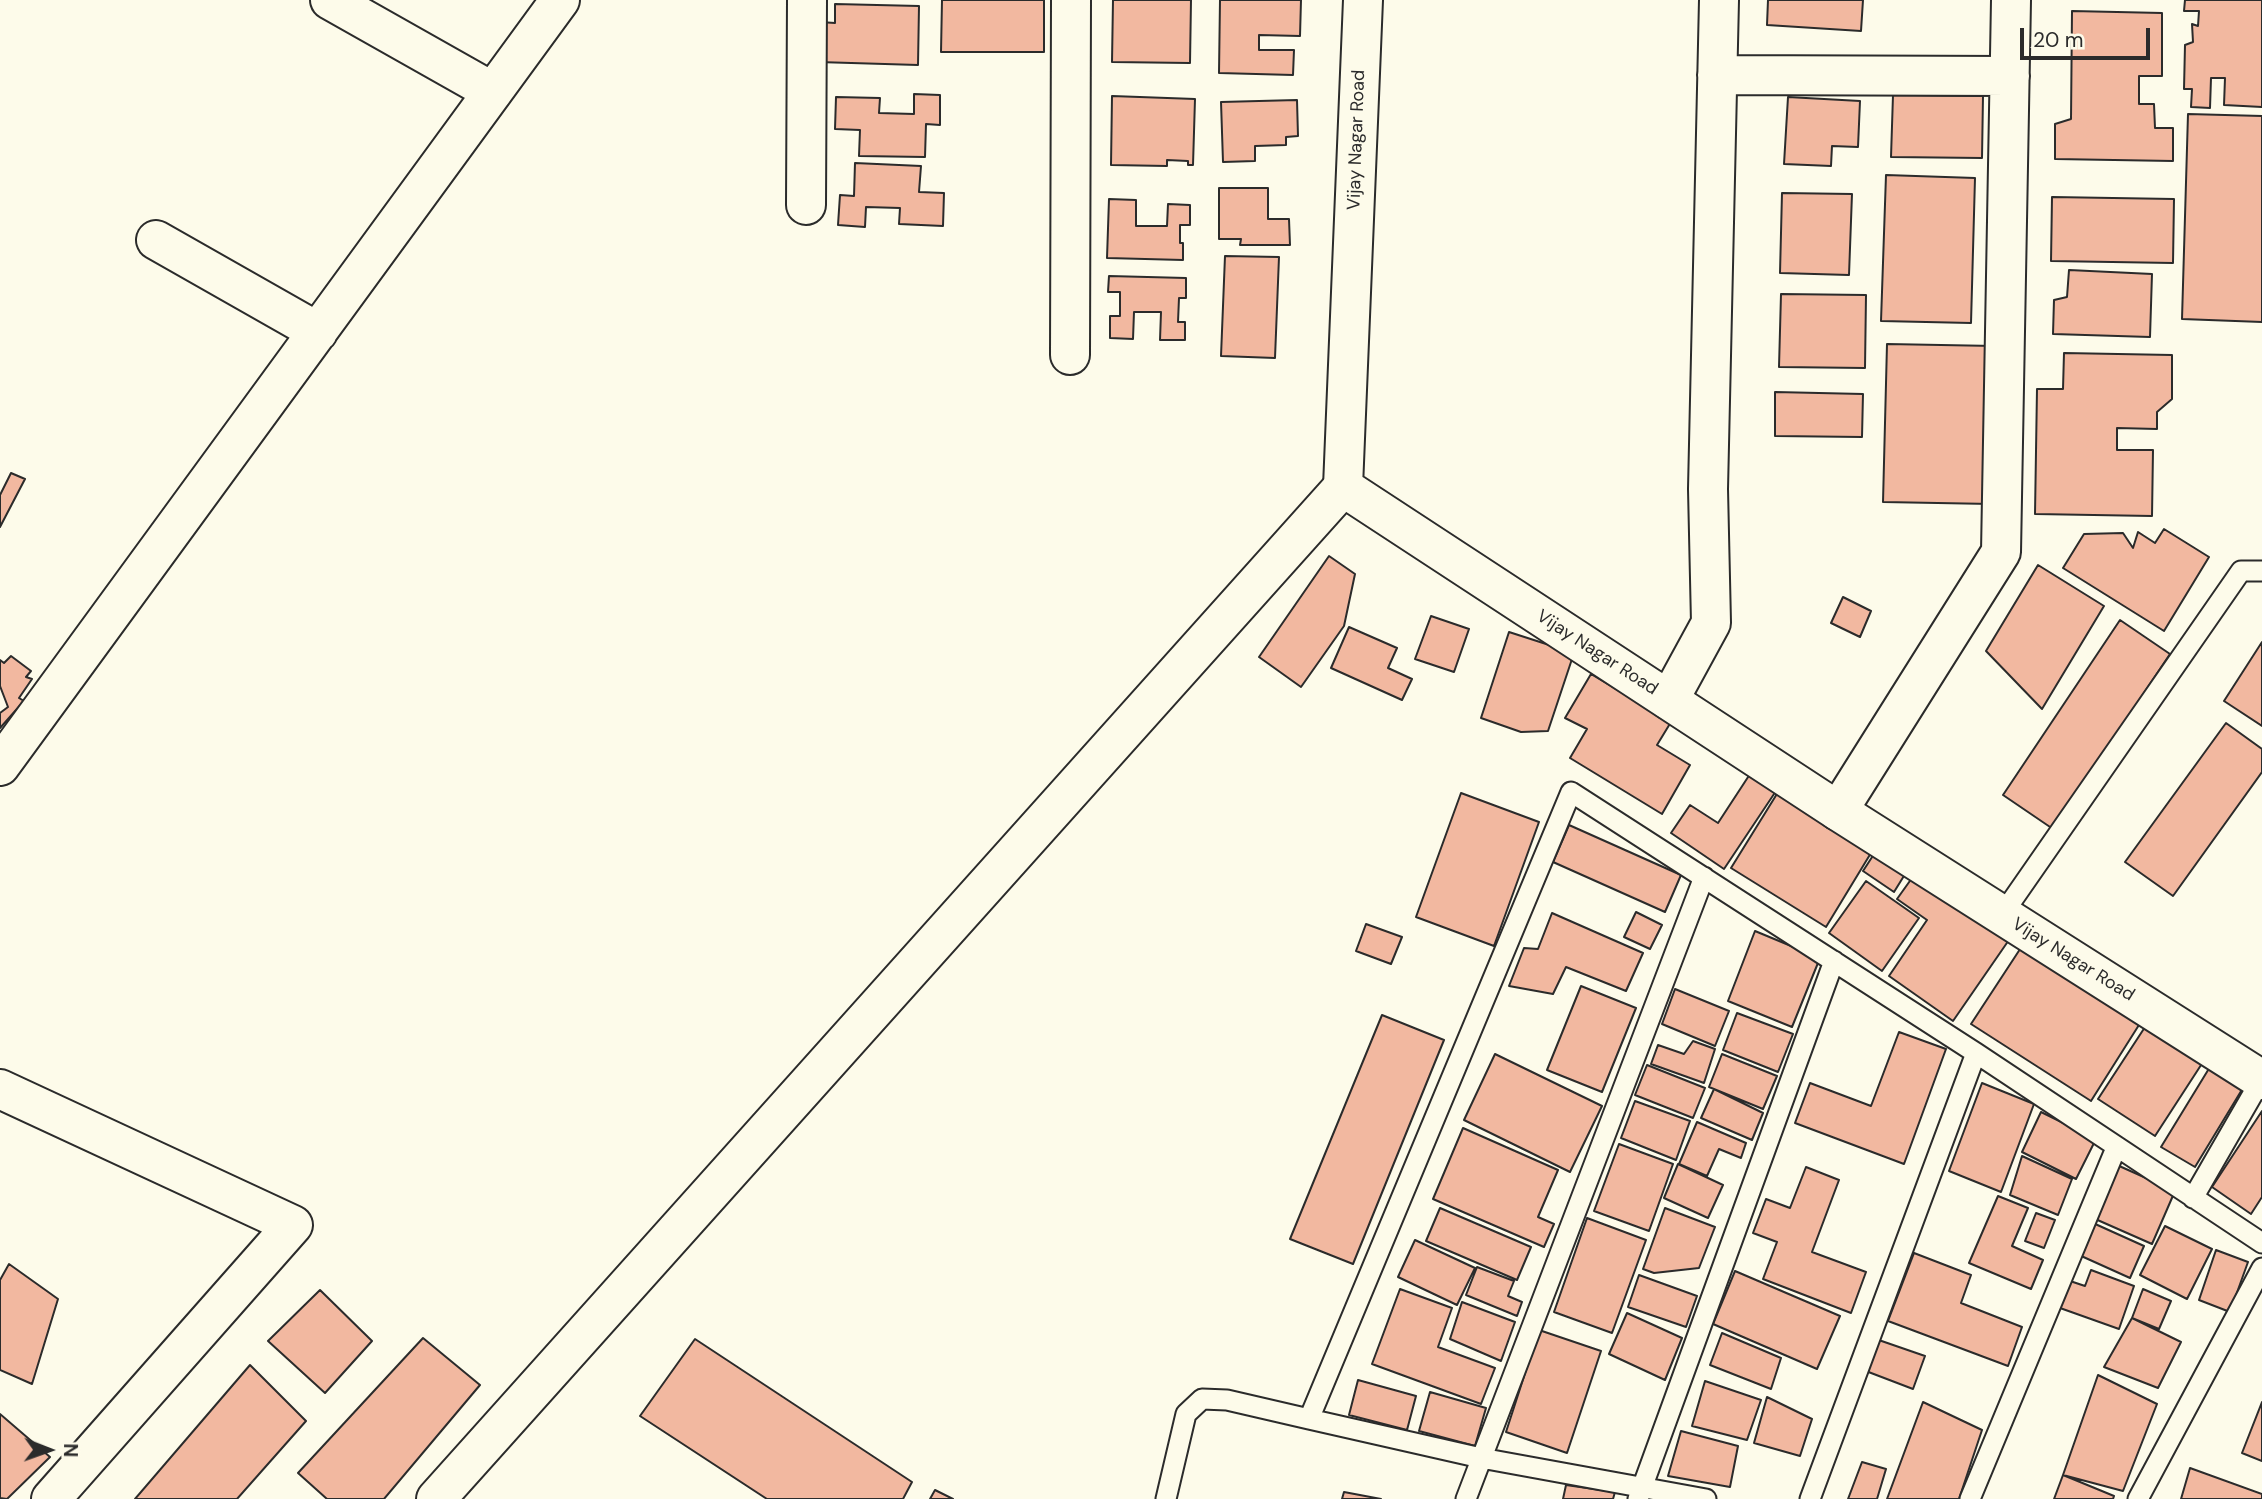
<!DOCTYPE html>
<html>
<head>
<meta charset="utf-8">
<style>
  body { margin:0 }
  #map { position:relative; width:2262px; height:1499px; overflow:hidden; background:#fdfbea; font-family:"DM Sans",sans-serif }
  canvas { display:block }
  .north { position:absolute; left:14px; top:1415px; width:70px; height:70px; -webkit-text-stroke:5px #fdfbea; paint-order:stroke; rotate:91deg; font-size:19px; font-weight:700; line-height:28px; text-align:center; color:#2b2b2b }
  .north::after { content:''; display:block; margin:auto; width:24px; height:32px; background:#2b2b2b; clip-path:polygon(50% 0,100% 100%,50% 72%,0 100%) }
  .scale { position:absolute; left:2020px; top:28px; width:130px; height:32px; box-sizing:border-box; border:4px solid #2b2b2b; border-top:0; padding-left:9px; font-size:21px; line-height:24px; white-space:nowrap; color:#2b2b2b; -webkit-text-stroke:5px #fdfbea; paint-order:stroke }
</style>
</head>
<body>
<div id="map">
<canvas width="2262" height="1499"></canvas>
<div class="north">N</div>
<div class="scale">20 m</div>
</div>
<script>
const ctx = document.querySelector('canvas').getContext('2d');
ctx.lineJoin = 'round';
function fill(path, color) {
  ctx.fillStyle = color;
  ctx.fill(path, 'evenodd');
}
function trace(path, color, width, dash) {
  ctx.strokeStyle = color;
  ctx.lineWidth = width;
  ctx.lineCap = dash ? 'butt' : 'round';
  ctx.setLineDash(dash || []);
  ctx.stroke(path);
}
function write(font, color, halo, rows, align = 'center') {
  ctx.font = font + ' "DM Sans",sans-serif';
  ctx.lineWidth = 5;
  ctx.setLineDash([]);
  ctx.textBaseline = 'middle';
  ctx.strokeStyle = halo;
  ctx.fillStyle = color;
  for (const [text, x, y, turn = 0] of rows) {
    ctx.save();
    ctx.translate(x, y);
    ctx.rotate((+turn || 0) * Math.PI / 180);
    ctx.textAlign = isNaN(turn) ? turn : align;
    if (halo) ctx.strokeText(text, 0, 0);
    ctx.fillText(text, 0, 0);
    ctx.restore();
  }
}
const building = new Path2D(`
  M942,0h102v52h-103z
  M1113,0h78l-1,63 -78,-1z
  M1220,0h81l-1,36 -41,-1v15h35l-1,25 -74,-2z
  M1768,0h95l-2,31 -94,-6z
  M2185,0h77v107l-38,-2 1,-27h-14l-1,30 -19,-1 1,-18h-8l1,-44 8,-3 -1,-18 6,2 1,-15h-15z
  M835,4l84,2 -1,59 -100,-3 2,-40 15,1z
  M2072,11l90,2v63h-23v28h15l1,24h18v33l-118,-2v-35l16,-5z
  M914,94l26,1v30l-14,-1 -1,33 -66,-1 1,-26 -25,-1 1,-32 44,1 -1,15 35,1z
  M1893,95l90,1 -1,62 -91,-1z
  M1112,96l83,3 -2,66h-5v-4l-21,-1v6l-56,-1z
  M1788,97l72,4 -2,46 -26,-1 -1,20 -47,-2z
  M1297,100l1,36 -12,1v8l-31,1v15l-32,1 -2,-60z
  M2188,114l74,2v206l-80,-3z
  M855,163l66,3 -2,26 25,1 -1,33 -44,-2 1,-16 -34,-1 -1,20 -27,-2 2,-30 14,1z
  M1886,175l89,3 -4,145 -90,-2z
  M1219,188h49v31h21l1,26h-50l1,-6h-22z
  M1782,193l70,1 -3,81 -69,-2z
  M2052,197l122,2 -1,64 -122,-2z
  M1109,199l27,1v26h31l1,-22 22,1v20h-10v18h3v17l-76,-2z
  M1225,256l54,1 -4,101 -54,-2z
  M2069,270l83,4 -2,63 -97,-3 1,-34 13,-3z
  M1109,276l77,2v20h-7l-1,24h7v18h-25l1,-28h-27l-1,27 -23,-1v-22h10v-24h-12z
  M1781,294l85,1 -1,73 -86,-1z
  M1887,344l108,2 -3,158 -109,-2z
  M2064,353l108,2v44l-15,13v17l-40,-1v22h36l-1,66 -117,-2 2,-125h26z
  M1775,392l88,2 -1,43 -87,-1z
  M11,473l14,6 -25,48v-32z
  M2164,529l45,28 -45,74 -101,-63 21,-34 39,-1 10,15 5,-16 17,11z
  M1329,556l26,18 -11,52 -43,61 -42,-30z
  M2038,565l66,41 -62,103 -56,-58z
  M1843,597l28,14 -11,26 -29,-14z
  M1431,616l38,13 -15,43 -39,-13z
  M2120,620l50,34 -117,175 -50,-34z
  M1349,627l48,21 -9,20 24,11 -10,21 -71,-32z
  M1509,632l65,21 -26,78 -27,1 -40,-14z
  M2262,642v84l-38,-25z
  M11,656l20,15 -5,6 6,2 -13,19 5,3 -24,27v-15l8,-6 -8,-21v-26l4,3z
  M1591,674l80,48 -14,23 33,20 -28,49 -92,-56 17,-29 -22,-11z
  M2226,723l36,26v23l-89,124 -48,-34z
  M1752,771l26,17 -54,81 -53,-36 19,-28 28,18z
  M1780,789l94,59 -48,79 -95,-59z
  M1461,793l78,29 -45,124 -78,-29z
  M1569,825l112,50 -16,37 -112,-50z
  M1876,851l31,20 -13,21 -31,-21z
  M1917,871l94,66 -58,84 -64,-45 38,-56 -30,-21z
  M1866,881l53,37 -37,53 -53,-38z
  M1636,912l26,13 -12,24 -26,-12z
  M1552,913l91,40 -17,38 -60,-24 -13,27 -44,-8 15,-38 14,1z
  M1366,924l36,13 -11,27 -35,-13z
  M1755,931l65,27 -28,69 -64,-26z
  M2026,940l118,77 -53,84 -120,-77z
  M1581,986l55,22 -34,84 -55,-22z
  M1675,989l54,22 -14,35 -53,-22z
  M1737,1013l56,21 -15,38 -55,-22z
  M1382,1015l62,25 -91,224 -63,-25z
  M2147,1024l56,38 -48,74 -57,-37z
  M1899,1032l47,17 -42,115 -109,-41 15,-40 61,23z
  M1693,1041l22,8 -11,34 -53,-19 7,-19 26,9z
  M1495,1054l107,52 -32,66 -106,-52z
  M1722,1054l55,22 -14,33 -54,-22z
  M2213,1062l33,21 -51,84 -34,-20z
  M1647,1065l58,23 -12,30 -58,-23z
  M1982,1083l52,21 -33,88 -52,-21z
  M1714,1089l49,24 -11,27 -51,-22z
  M1635,1101l55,20 -14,39 -55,-22z
  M2262,1111v86l-11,17 -39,-27z
  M2041,1112l55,27 -20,40 -54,-27z
  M1697,1122l49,21 -5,15 -22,-9 -12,27 -28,-12z
  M1463,1128l95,42 -20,47 16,7 -10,23 -111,-48z
  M1619,1144l54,20 -24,67 -55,-20z
  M2022,1156l50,23 -14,36 -48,-20z
  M1678,1164l45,21 -15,33 -44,-20z
  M2117,1165l58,26 -23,53 -59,-26z
  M1806,1167l33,13 -27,72 54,20 -15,41 -88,-34 14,-37 -24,-9 13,-34 24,9z
  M1998,1196l30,12 -16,38 31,14 -12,29 -62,-26z
  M1440,1208l91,39 -14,33 -91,-39z
  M1665,1208l50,19 -16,41 -45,5 -11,-4z
  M2036,1213l19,7 -11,28 -19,-7z
  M1587,1218l59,22 -34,93 -58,-21z
  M2093,1223l51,23 -14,32 -51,-23z
  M2165,1226l47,23 -25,50 -47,-24z
  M1415,1240l60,28 -18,37 -59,-28z
  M2216,1250l32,12 -18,50 -31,-12z
  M1914,1253l57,22 -10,28 61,24 -14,39 -120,-45z
  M9,1264l49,35 -26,85 -32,-14v-90z
  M1477,1267l37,14 -6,15 14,6 -5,14 -51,-21z
  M2091,1270l43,16 -15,43 -59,-21 10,-27 15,5z
  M1735,1271l105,45 -23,53 -104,-45z
  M1639,1275l58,21 -11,31 -58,-20z
  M1400,1289l52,19 -14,39 57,21 -14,36 -109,-40z
  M2143,1289l28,12 -12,28 -27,-11z
  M320,1290l52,51 -47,52 -57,-52z
  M1462,1302l53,20 -14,39 -51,-22z
  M1627,1313l55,25 -17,42 -56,-26z
  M2132,1318l49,24 -23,46 -54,-21z
  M1539,1330l62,21 -34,102 -61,-21z
  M1722,1333l59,25 -10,31 -61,-24z
  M1870,1337l55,19 -12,33 -55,-21z
  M423,1338l57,47 -96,114h-57l-29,-26z
  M695,1339l217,143 -9,17h-136l-127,-83z
  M250,1365l56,56 -69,78h-102z
  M2098,1375l59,29 -34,87 -60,-16z
  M1358,1380l58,16 -9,34 -58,-15z
  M1705,1381l56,19 -14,40 -55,-14z
  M1430,1392l56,16 -11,38 -56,-15z
  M1767,1397l45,22 -12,37 -46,-13z
  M1923,1402l59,28 -23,69h-72z
  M2262,1402v59l-20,-8z
  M0,1414l50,43 -43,42 -7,-1z
  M1681,1431l57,15 -8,41 -62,-11z
  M1862,1462l24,7 -9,30h-29z
  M2190,1468l72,26v5h-81z
  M2063,1475l51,21 -1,3h-59z
  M1566,1485l49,7 -2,7h-50z
  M935,1490l18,9h-23z
  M1344,1492l37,7h-39z`);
fill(building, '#f2b8a0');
trace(building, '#2b2b2b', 2);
const service = new Path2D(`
  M2002,915l239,-344h21
  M2193,1198l68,-118
  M1166,1499l20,-85 16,-15 25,1 82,19
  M1466,1499l238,-622
  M1638,1499l196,-538
  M1706,1499l-225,-41 -172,-39 262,-627 405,261 286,190
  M1810,1499l166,-446
  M1970,1499l146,-351
  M2138,1499l124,-231`);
const minor = new Path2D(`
  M330,0l163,92
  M1717,75l293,1
  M806,205l1,-205
  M156,240l162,92
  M1070,355l1,-355
  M1669,700l42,-77 -3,-134 11,-489
  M0,766l560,-766
  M1838,811l163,-259 10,-552
  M0,1089l293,136 -242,274
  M436,1499l907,-1012`);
const tertiary = new Path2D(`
  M1363,0l-20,487 495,324 424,269`);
trace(service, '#2b2b2b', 23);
trace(minor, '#2b2b2b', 42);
trace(tertiary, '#2b2b2b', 42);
trace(service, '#fdfbea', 19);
trace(minor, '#fdfbea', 38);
trace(tertiary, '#fdfbea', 38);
write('18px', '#2b2b2b', '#fdfbea', [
  ["Vijay Nagar Road",1357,140,-88],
  ["Vijay Nagar Road",1597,653,33],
  ["Vijay Nagar Road",2073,960,32]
]);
</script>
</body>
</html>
